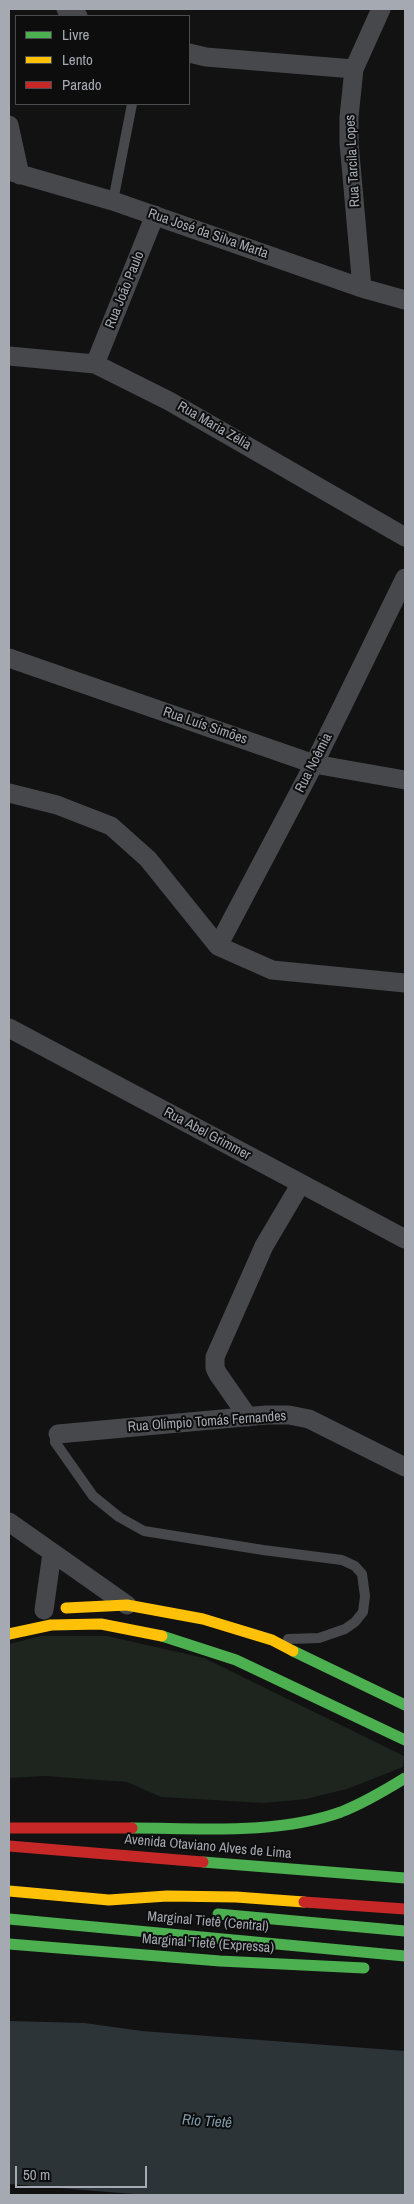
<!DOCTYPE html>
<html>
<head>
<meta charset="utf-8">
<style>
  body { margin:0 }
  #map { position:relative; width:414px; height:2204px; overflow:hidden; background:#121213; font-family:"Archivo Narrow",sans-serif }
  canvas { display:block }
  .frame { position:absolute; inset:0; border:10px solid #a5aab2; pointer-events:none }
  .legend { position:absolute; left:15px; top:15px; width:175px; height:90px; box-sizing:border-box; background:#0d0d0e; border:1px solid #4a4c50; margin:0; padding:6px 9px; list-style:none; font-size:15px; color:#a5aab2 }
  .legend li { display:flex; align-items:center; gap:10px; height:25px }
  .legend b { width:25px; border:1px solid #4a4c50 }
  .scale { position:absolute; left:15px; top:2166px; width:132px; height:22px; box-sizing:border-box; border:2px solid #a5aab2; border-top:0; padding-left:6px; font-size:15px; line-height:18px; white-space:nowrap; color:#a5aab2; -webkit-text-stroke:4px #0d0d0e; paint-order:stroke }
</style>
</head>
<body>
<div id="map">
<canvas width="414" height="2204"></canvas>
<div class="frame"></div>
<ul class="legend">
<li><b style="height:6px;background:#4caf50"></b>Livre</li>
<li><b style="height:6px;background:#ffc107"></b>Lento</li>
<li><b style="height:6px;background:#c62828"></b>Parado</li>
</ul>
<div class="scale">50 m</div>
</div>
<script>
const ctx = document.querySelector('canvas').getContext('2d');
ctx.lineJoin = 'round';
function fill(path, color) {
  ctx.fillStyle = color;
  ctx.fill(path, 'evenodd');
}
function trace(path, color, width, dash) {
  ctx.strokeStyle = color;
  ctx.lineWidth = width;
  ctx.lineCap = dash ? 'butt' : 'round';
  ctx.setLineDash(dash || []);
  ctx.stroke(path);
}
function write(font, color, halo, rows, align = 'center') {
  ctx.font = font + ' "Archivo Narrow",sans-serif';
  ctx.lineWidth = 4;
  ctx.setLineDash([]);
  ctx.textBaseline = 'middle';
  ctx.strokeStyle = halo;
  ctx.fillStyle = color;
  for (const [text, x, y, turn = 0] of rows) {
    ctx.save();
    ctx.translate(x, y);
    ctx.rotate((+turn || 0) * Math.PI / 180);
    ctx.textAlign = isNaN(turn) ? turn : align;
    if (halo) ctx.strokeText(text, 0, 0);
    ctx.fillText(text, 0, 0);
    ctx.restore();
  }
}
fill(new Path2D(`
  M41,1636h66l97,22 200,98 -1,11 -56,22 -41,10 -42,4 -103,-6 -34,-15 -82,-6 -36,2v-134z`), '#1e241e');
fill(new Path2D(`
  M9,2021l75,2 58,8 263,20v144h-259l-137,-11z`), '#2c3438');
trace(new Path2D(`
  M113,201l19,-97
  M58,1434l-3,4v4l38,54 26,21 25,14 119,19 79,10 13,6 7,8 3,22 -2,16 -8,10 -10,7 -26,9 -31,1`), '#47484b', 10);
trace(new Path2D(`
  M66,9l12,7
  M189,53l17,4 148,12
  M9,125l11,50
  M9,171l104,30 249,87 43,12
  M362,288l-13,-145v-26l5,-48 27,-60
  M9,356l86,8 74,37 236,136
  M95,364l60,-149
  M9,658l305,106 91,16
  M9,793l48,12 54,21 37,33 70,87 54,24 133,13
  M218,946l96,-182 91,-186
  M9,1028l396,211
  M248,1417l-30,-43 -3,-6v-11l49,-111 36,-61
  M58,1434l208,-19h23l20,4 96,48
  M9,1522l118,83
  M44,1610l8,-57`), '#47484b', 19);
trace(new Path2D(`
  M162,1636l74,24 169,80
  M293,1651l112,54
  M132,1828c66,0 145,7 209,-16 23,-9 43,-21 64,-34
  M203,1862l202,16
  M218,1914l187,17
  M9,1919l396,37
  M9,1944l211,17 144,7`), '#4caf50', 11);
trace(new Path2D(`
  M66,1608l61,-3 76,14 69,21 21,11
  M9,1634l42,-9 50,-1 61,12
  M9,1891l100,9 58,-4 69,1 68,5`), '#ffc107', 11);
trace(new Path2D(`
  M9,1828h123
  M9,1846l194,16
  M304,1902l101,7`), '#c62828', 11);
write('14px', '#a5aab2', '#0d0d0e', [
  ["Rua Tarcila Lopes",353,161,-93],
  ["Rua José da Silva Marta",208,234,19],
  ["Rua João Paulo",125,290,-68],
  ["Rua Maria Zélia",214,426,30],
  ["Rua Luís Simões",205,726,19],
  ["Rua Noêmia",314,763,-63],
  ["Rua Abel Grimmer",207,1134,28],
  ["Rua Olímpio Tomás Fernandes",207,1422,-4],
  ["Avenida Otaviano Alves de Lima",208,1847,5],
  ["Marginal Tietê (Central)",208,1922,5],
  ["Marginal Tietê (Expressa)",208,1944,4]
]);
write('italic 15px', '#7f9ba9', '#0d0d0e', [
  ["Rio Tietê",207,2122,4]
]);
</script>
</body>
</html>
